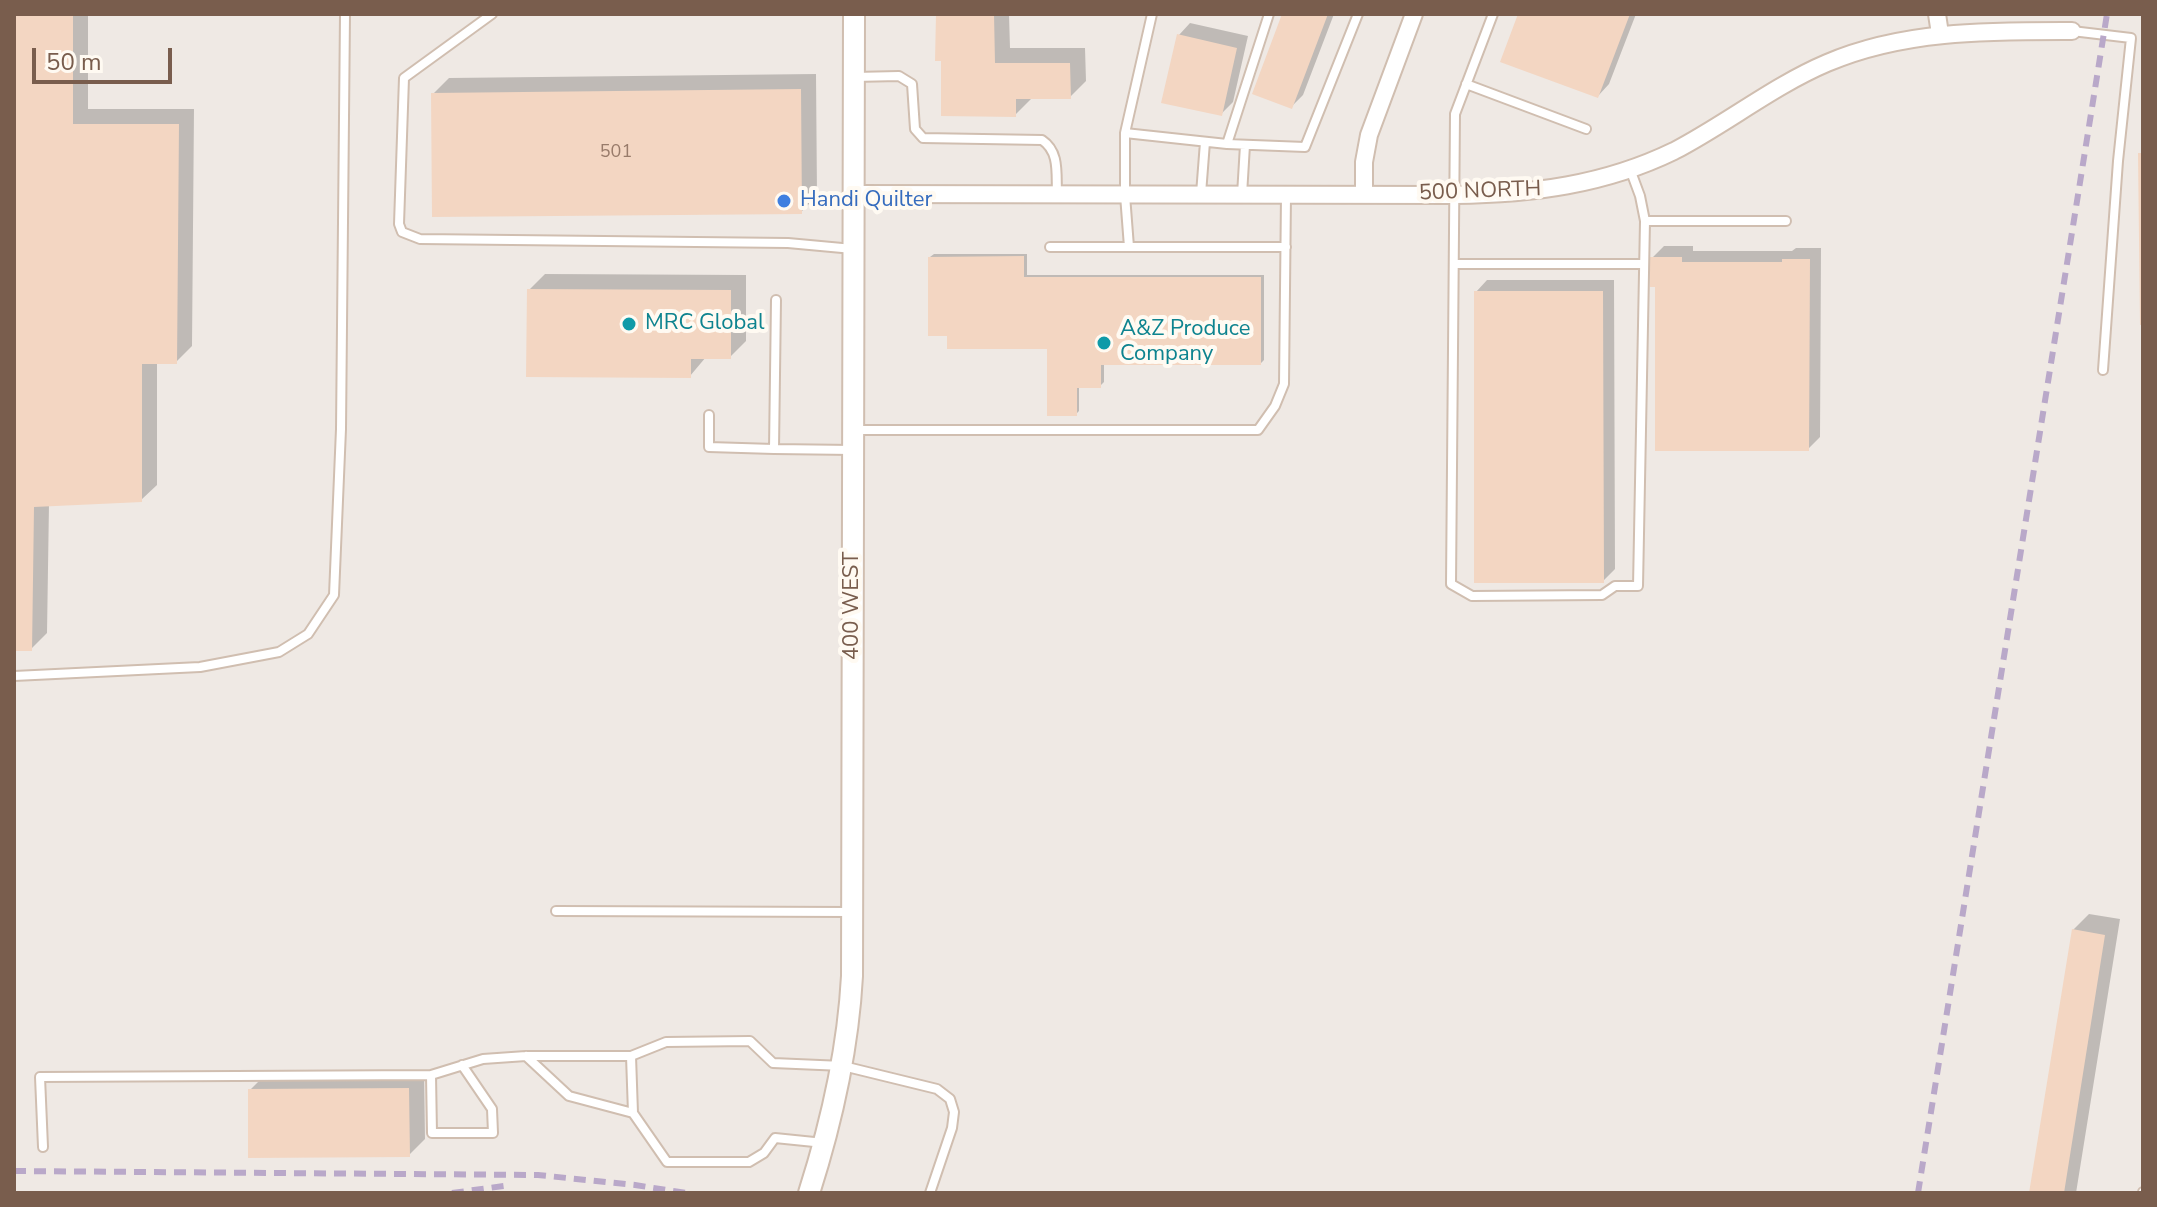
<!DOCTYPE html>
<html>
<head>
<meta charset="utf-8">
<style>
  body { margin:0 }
  #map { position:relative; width:2157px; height:1207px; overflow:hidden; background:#fdf6eb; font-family:"Nunito Sans",sans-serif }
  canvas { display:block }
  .frame { position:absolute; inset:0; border:16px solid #795d4d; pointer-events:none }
  .scale { position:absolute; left:32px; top:48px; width:140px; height:36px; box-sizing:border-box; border:4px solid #795d4d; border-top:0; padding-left:10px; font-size:24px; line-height:28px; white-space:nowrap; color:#795d4d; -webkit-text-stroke:6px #fffaf2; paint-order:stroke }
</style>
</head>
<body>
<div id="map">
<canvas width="2157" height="1207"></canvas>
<div class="frame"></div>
<div class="scale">50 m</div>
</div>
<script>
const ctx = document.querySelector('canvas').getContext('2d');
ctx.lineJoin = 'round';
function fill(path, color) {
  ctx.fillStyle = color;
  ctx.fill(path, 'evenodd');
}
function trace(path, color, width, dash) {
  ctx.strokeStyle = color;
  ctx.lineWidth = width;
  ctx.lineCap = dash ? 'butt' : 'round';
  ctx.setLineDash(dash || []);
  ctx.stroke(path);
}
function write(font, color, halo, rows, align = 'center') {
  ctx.font = font + ' "Nunito Sans",sans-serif';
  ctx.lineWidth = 8;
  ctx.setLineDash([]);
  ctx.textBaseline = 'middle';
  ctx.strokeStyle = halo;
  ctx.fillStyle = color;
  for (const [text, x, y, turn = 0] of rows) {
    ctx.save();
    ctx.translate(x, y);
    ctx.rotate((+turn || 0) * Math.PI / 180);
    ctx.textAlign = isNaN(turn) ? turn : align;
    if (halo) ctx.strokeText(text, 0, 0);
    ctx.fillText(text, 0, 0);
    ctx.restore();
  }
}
fill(new Path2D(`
  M14,14h2129v1179h-2129z`), '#efe9e4');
fill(new Path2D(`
  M14,14h74v95h106l-2,237 -16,16h-19v123l-16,15 -92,4 -2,129 -16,16h-17z
  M938,14h71l1,34h75l1,33 -16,16 -39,2 -16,16 -72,-56z
  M1284,14h50l-31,81 -11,11z
  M1520,14h116l-27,70 -11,12z
  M1190,23l58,13 -15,66 -12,12 -42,-79z
  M816,74l1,122 -16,16 -368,-118 16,-16z
  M1664,246h29v5h99l4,-3h25l-1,189 -12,12 -151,-164 -5,-27z
  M934,254h93v21h237v85l-3,3h-157v19l-4,4h-21v25l-3,3 -27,-67 -100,-13 -19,-77z
  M545,274l201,1v66l-16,16h-24l-16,19 -161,-86z
  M1487,280h127l1,289 -12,12 -127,-289z
  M2089,914l31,5 -44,274h-45l42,-263z
  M424,1072l1,67 -16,16 -159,-65 16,-16z`), '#0003');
fill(new Path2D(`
  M14,14h59v110h106l-2,240h-35v138l-108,5 -2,144h-18z
  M936,14h58l1,49h75l1,36h-55v18l-75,-1v-55h-6z
  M1282,14h46l-36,95 -40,-15z
  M1518,14h112l-32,84 -98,-36z
  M1177,34l60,14 -15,68 -61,-13z
  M801,89l1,125 -370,3 -1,-124z
  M2138,153h5v172h-3z
  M1024,256v21h237v88h-160v23h-24v28h-30v-67h-100v-13h-19v-79z
  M1650,257h32v5h100v-3h28l-1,192h-154v-164h-5z
  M527,289l204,1v69h-40v19l-165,-1z
  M1474,291h129l1,292h-130z
  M2072,929l33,6 -41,258h-35z
  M409,1088l1,69 -162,1v-69z`), '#f3d6c2');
const service = new Path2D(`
  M492,14l-88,64 -5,146 3,8 18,7 368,4 65,6
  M1493,14l-38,100 -4,470 21,12 130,-1 13,-9h23l7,-365 -5,-25 -10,-27
  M2072,31l59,7 -13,123 -15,209
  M854,77l45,-1 13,8 3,45 8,9 119,2c18,12 14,34 15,54
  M1466,84l120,45
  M1125,133l102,11 42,-130
  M1227,144l78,3 53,-133
  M1201,194l4,-52
  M1242,195l3,-50
  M1645,221h141
  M1050,247h236
  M1129,247l-4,-52v-62l27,-119
  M1454,264h190
  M776,300l-2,149 79,1
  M709,415v32l65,2
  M854,430h404l17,-24 9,-22 2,-189
  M14,676l186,-9 79,-15 29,-18 26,-39 7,-166 4,-415
  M556,911l296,1
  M526,1056l43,40 64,17 34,49h82l15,-9 11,-15 49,5
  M631,1056l2,57
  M431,1075l1,58h61l-1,-24 -30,-44
  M43,1147l-3,-70 391,-2 52,-16 43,-3h105l35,-14 84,-1 23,22 70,3 94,23 13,10 4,13 -2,16 -22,65
  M2143,1193v-1`);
const minor = new Path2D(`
  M1937,14l3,20
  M853,194l602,1c77,-1 149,-10 219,-44 52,-27 99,-65 153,-88 77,-33 162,-32 245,-32
  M1364,195v-33l5,-27 45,-121`);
const tertiary = new Path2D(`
  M809,1193c23,-72 39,-142 43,-217l2,-962`);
trace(service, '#d0beb0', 12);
trace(minor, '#d0beb0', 20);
trace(tertiary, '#d0beb0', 24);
trace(service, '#fff', 8);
trace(minor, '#fff', 16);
trace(tertiary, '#fff', 20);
trace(new Path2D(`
  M14,1171l524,4 97,10 51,8
  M452,1193l59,-8
  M1918,1193l189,-1179`), '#b9a8c9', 6, [12, 8]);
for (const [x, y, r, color] of [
  [784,201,8,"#3f7fe0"],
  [629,324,8,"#0f9aa8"],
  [1104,343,8,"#0f9aa8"]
]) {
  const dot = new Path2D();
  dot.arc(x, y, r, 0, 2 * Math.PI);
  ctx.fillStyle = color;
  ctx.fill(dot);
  trace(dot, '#fffaf2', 3);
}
write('18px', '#987b6a', null, [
  ["501",616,153]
]);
write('22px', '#795d4d', '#fffaf2', [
  ["500 NORTH",1480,192,-2],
  ["400 WEST",853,606,-90]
]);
write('22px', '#366cbe', '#fffaf2', [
  ["Handi Quilter",800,201]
], 'left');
write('22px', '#0d838f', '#fffaf2', [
  ["MRC Global",645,324],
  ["A&Z Produce",1120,330],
  ["Company",1120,355]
], 'left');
</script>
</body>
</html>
